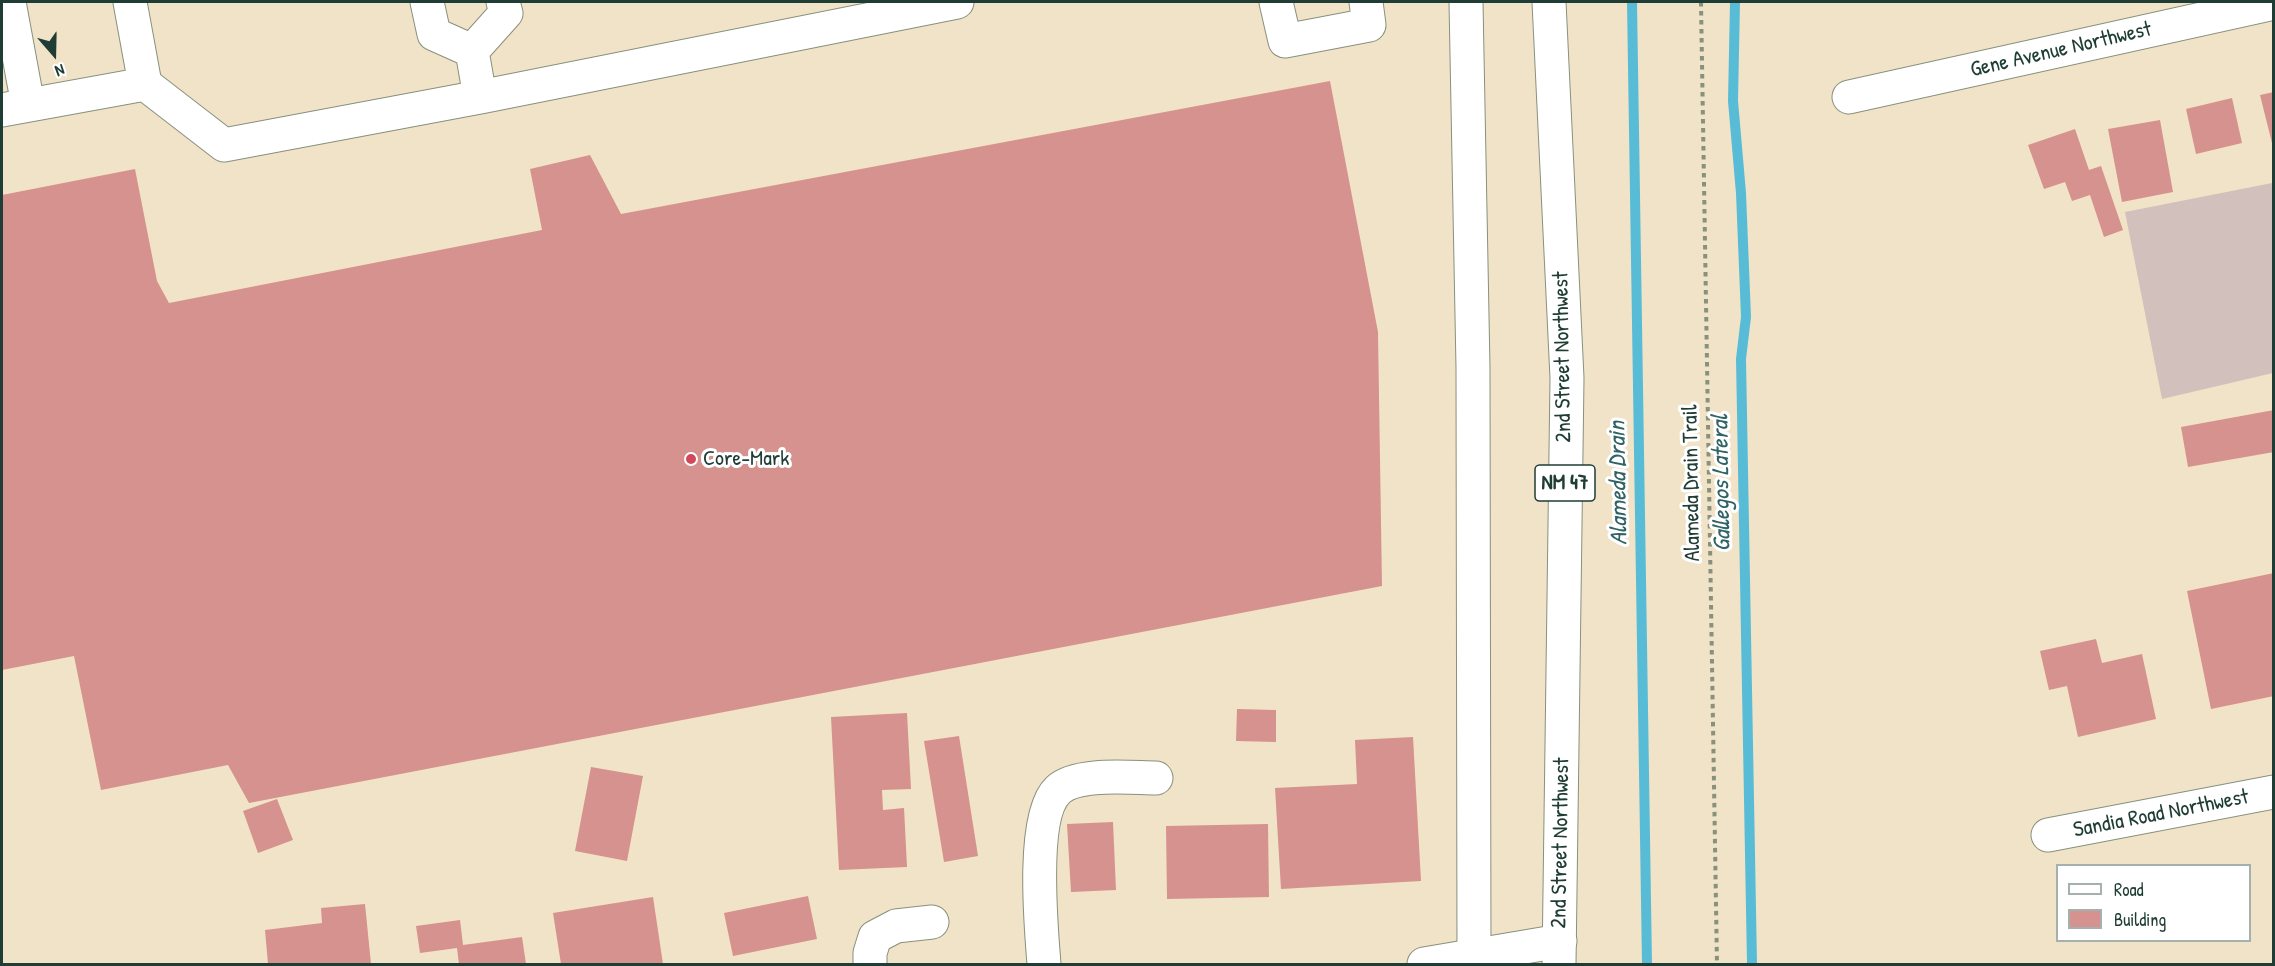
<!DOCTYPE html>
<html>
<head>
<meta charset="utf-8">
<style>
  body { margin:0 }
  #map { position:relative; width:2275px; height:966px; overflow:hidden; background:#f1e3c7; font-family:"Patrick Hand",sans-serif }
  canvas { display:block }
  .frame { position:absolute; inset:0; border:3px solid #1f3d34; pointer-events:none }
  .legend { position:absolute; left:2056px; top:864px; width:195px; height:78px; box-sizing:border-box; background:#fff; border:2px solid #a5b1ae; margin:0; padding:8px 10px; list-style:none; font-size:18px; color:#1f3d34 }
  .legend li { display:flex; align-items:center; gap:12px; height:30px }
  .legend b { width:30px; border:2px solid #a5b1ae }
  .north { position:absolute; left:24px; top:24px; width:60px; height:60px; -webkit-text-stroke:4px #fff; paint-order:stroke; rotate:160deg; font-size:16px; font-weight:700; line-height:24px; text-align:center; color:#1f3d34 }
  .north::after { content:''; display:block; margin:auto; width:21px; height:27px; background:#1f3d34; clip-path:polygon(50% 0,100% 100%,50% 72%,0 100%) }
</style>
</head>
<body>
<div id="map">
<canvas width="2275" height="966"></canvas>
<div class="frame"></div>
<ul class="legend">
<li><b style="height:8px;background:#fff"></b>Road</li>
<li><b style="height:16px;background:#d6928e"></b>Building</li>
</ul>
<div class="north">N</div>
</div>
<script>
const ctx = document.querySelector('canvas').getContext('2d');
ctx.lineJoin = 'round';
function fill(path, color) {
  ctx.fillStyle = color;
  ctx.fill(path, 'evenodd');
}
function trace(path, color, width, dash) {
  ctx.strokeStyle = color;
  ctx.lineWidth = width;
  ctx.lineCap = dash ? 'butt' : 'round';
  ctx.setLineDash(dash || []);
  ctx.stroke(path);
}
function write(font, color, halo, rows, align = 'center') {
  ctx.font = font + ' "Patrick Hand",sans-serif';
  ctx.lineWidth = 6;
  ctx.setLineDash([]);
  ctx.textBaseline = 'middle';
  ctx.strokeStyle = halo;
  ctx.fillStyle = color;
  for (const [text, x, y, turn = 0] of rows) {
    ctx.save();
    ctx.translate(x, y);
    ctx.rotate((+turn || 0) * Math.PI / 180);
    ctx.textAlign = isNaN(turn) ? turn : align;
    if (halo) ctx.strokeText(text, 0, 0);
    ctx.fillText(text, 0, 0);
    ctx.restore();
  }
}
fill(new Path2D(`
  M2272,183l1,190 -111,26 -37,-187z`), '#d1c0bc');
trace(new Path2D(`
  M1632,2l15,962
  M1735,2l-2,99 8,92 5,124 -5,42 11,605`), '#58bcd7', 10);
fill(new Path2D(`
  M1330,81l48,251 4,254 -1133,217 -21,-38 -127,25 -27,-134 -72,14v-475l133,-26 22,112 12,22 373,-73 -12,-61 60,-14 31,59z
  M2274,92v55h-1l-13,-52z
  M2232,98l10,45 -46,11 -10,-45z
  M2160,120l13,72 -51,10 -14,-73z
  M2075,129l14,41 12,-4 22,64 -19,7 -14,-42 -18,6 -7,-19 -21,7 -16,-44z
  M2274,410v42l-86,15 -7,-40z
  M2274,573v123l-63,13 -24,-118z
  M2096,639l6,24 40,-9 14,65 -78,18 -11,-51 -18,4 -9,-39z
  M1237,709l39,1v32l-40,-1z
  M907,713l4,76 -29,1 1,20 21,-2 3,59 -68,3 -8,-153z
  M959,736l19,120 -34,6 -20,-121z
  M1413,737l8,144 -140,8 -6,-101 82,-4 -2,-44z
  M591,767l52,9 -16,85 -52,-10z
  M277,799l16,41 -35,13 -15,-42z
  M1113,822l3,68 -45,2 -4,-68z
  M1268,824l1,73 -102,2 -1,-73z
  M808,896l9,43 -84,17 -9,-43z
  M653,897l10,67h-102l-8,-51z
  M365,904l6,60h-103l-3,-34 57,-7 -1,-15z
  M460,920l3,25 59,-8 4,27h-67l-2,-16 -37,5 -4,-27z`), '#d6928e');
const minor = new Path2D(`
  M9,2l19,103
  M130,2l15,82
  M427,2l7,32 38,17
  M1276,2l9,39 84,-16 -3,-23
  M472,51l34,-38 -3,-11
  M480,97l477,-95
  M1849,97l425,-94
  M2,110l143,-26 79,61 256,-48 -8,-46
  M2048,835l226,-43
  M870,964v-11l5,-16 21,-11 36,-4
  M1044,964c-3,-37 -13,-149 14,-174 19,-18 74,-12 98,-12
  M1424,964l136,-23`);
const major = new Path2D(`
  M1466,2l7,366 1,596
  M1549,2l18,376 -8,586`);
trace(minor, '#88907e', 35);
trace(major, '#88907e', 35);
trace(new Path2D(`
  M1701,2l16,962`), '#88907e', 4, [4.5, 4.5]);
trace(minor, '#fff', 33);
trace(major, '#fff', 33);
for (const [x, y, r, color] of [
  [691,459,6,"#d1495b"]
]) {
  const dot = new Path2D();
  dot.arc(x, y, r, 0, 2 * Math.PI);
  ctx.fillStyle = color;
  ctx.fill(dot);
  trace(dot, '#fff', 2);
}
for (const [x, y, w] of [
  [1565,483,60]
]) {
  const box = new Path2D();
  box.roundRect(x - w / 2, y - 18, w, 36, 4.5);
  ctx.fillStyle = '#fff';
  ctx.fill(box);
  trace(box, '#1f3d34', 1.5);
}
write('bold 21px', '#1f3d34', null, [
  ["NM 47",1565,483]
]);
write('22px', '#1f3d34', '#fff', [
  ["Gene Avenue Northwest",2061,50,-13],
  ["2nd Street Northwest",1563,357,-91],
  ["Alameda Drain Trail",1692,483,-91],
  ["Sandia Road Northwest",2161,814,-11],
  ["2nd Street Northwest",1561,843,-89]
]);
write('22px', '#1f3d34', '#fff', [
  ["Core-Mark",703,459]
], 'left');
write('italic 24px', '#306365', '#fff', [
  ["Alameda Drain",1619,483,-91],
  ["Gallegos Lateral",1722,483,-91]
]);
</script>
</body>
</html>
